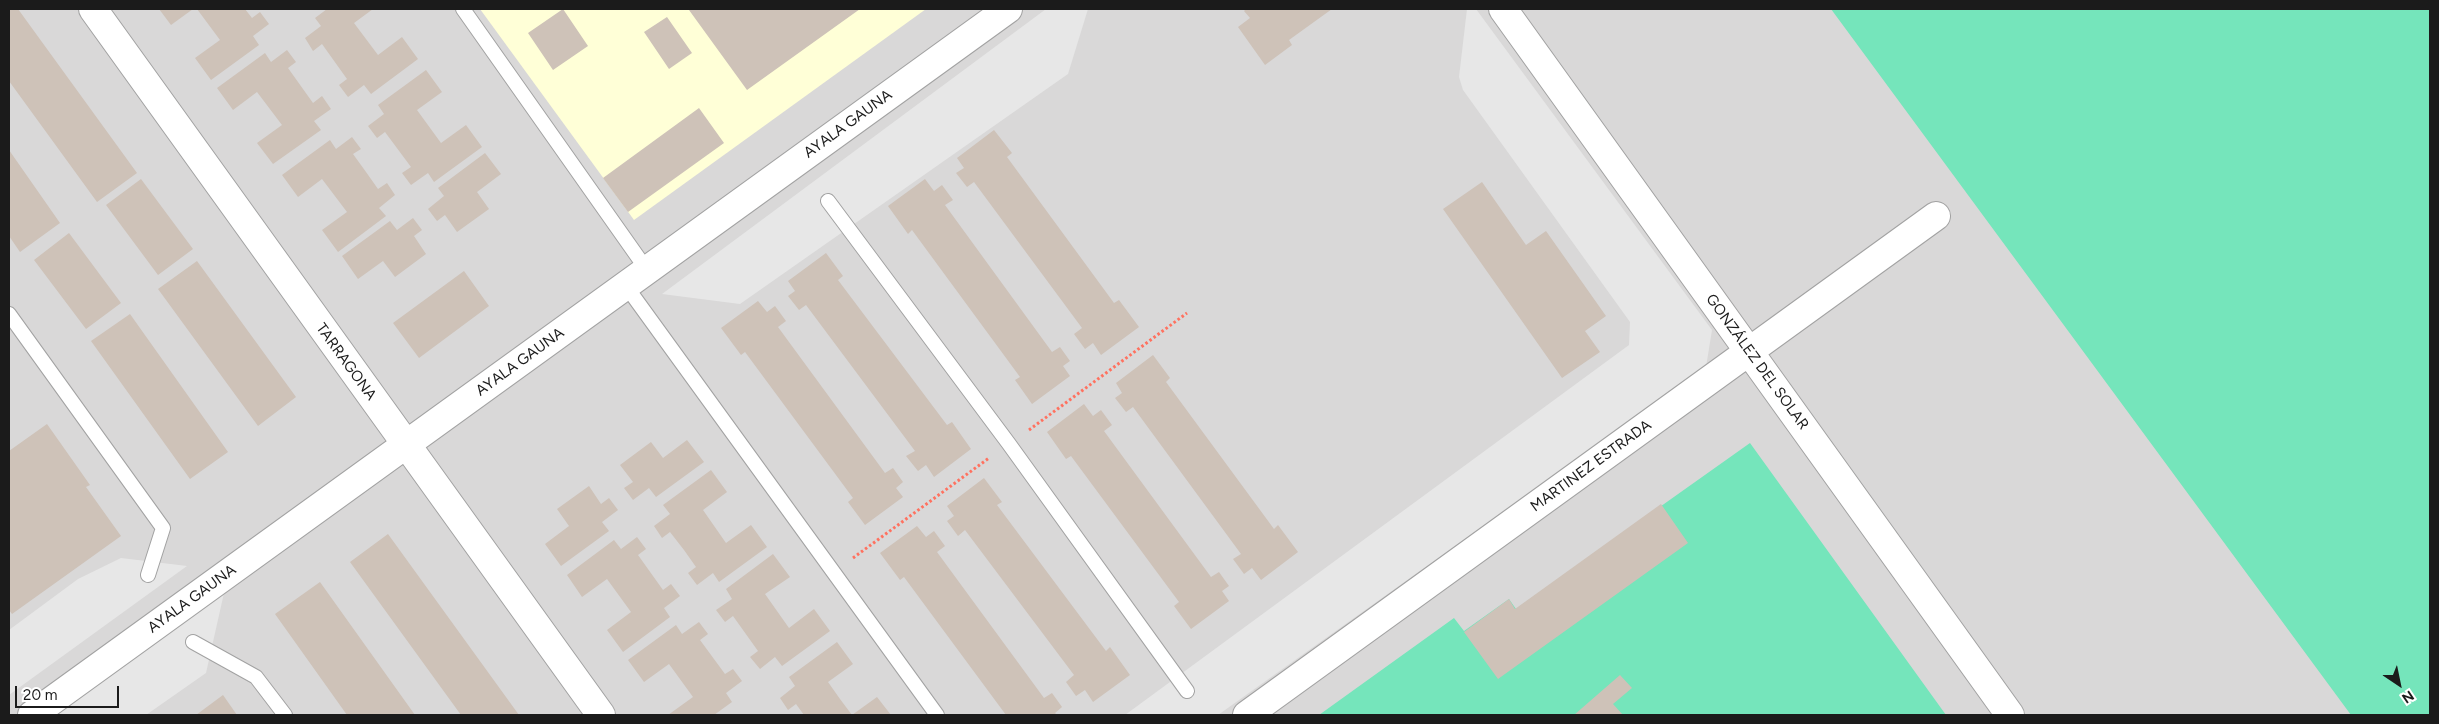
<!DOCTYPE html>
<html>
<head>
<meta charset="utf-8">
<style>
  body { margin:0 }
  #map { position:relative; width:2439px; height:724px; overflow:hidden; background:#eee9df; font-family:Figtree,sans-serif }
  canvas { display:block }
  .frame { position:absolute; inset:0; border:10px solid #1b1b1b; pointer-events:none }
  .north { position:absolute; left:2374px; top:659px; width:50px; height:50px; -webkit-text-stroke:4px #fff; paint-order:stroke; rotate:146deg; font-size:14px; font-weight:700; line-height:20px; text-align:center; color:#1b1b1b }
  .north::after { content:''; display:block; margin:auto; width:18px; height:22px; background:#1b1b1b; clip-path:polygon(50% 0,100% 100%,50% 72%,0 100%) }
  .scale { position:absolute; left:15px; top:686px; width:104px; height:22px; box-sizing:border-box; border:2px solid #1b1b1b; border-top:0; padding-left:6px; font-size:15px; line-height:18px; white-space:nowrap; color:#1b1b1b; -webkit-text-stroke:4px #fff; paint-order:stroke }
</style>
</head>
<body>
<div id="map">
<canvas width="2439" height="724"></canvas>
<div class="frame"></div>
<div class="north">N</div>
<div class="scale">20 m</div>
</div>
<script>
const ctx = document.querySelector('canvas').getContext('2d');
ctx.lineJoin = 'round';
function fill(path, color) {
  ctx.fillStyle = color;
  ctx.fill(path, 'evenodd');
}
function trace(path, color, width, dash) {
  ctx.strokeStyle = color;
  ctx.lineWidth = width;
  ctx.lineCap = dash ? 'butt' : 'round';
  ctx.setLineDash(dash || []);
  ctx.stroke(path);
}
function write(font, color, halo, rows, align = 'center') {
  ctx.font = font + ' Figtree,sans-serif';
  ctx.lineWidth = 4;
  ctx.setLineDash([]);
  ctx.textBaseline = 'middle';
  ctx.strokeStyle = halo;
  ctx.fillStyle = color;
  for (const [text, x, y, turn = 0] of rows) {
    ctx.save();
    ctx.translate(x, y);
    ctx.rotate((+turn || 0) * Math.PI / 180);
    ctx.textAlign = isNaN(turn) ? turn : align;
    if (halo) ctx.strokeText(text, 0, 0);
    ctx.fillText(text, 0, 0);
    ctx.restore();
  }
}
fill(new Path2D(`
  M9,9h2421v706h-2421z`), '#d9d8d8');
fill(new Path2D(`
  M480,9h446l-292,211z`), '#ffffd7');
fill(new Path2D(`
  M1831,9h599v706h-79z
  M1750,443l196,272h-627l135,-97 10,13 45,-32 7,10z`), '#75e5bb');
fill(new Path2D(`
  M1046,9h42l-20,65 -328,230 -78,-10z
  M1467,9h9l236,321 -6,37 -488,348h-93l504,-370 1,-23 -167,-232 -4,-13z
  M121,558l66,8 -178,129v-65l69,-51z
  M224,593l-18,80 -60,42h-92z`), '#e7e7e7');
fill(new Path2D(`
  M9,9h9l119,164 -40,29 -88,-121z
  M159,9h34l-22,16z
  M197,9h48l7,9 8,-6 9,12 -16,12 6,9 -48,35 -16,-22 25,-18z
  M327,9h46l-19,14 24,32 24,-18 16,22 -47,35 -7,-9 -16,12 -9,-12 8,-6 -25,-35 -9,7 -8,-13 16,-12 -6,-8z
  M563,9l25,37 -35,24 -25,-37z
  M691,9h169l-113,81 -58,-80z
  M1246,9h86l-43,31 3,5 -27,20 -27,-38 12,-9 -6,-7z
  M667,17l25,36 -23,16 -25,-37z
  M287,50l9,12 -8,6 25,35 9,-7 9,13 -17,12 7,9 -48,34 -16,-21 25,-18 -25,-33 -24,18 -16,-22 48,-35 6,9z
  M426,70l16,22 -25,18 24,33 25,-18 16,22 -48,35 -6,-9 -17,12 -9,-12 9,-6 -26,-35 -8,6 -9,-12 16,-12 -6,-9z
  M699,108l25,35 -96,69 -25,-34z
  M994,130l18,23 -5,4 107,146 5,-3 20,27 -38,28 -8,-12 -8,6 -11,-15 8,-6 -108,-146 -7,5 -11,-14 8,-5 -7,-10z
  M352,137l9,12 -8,5 13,18 12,17 9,-6 8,12 -16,13 7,8 -48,36 -16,-22 25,-18 -25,-33 -24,18 -16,-22 48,-35 6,9z
  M9,150l51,73 -40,29 -11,-16z
  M485,153l16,21 -24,18 12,17 -32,23 -12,-17 -8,6 -9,-12 16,-13 -6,-8z
  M141,179l52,70 -35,26 -52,-70z
  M925,179l9,12 8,-6 11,15 -8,5 107,147 8,-5 10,14 -7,5 7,10 -38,28 -17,-24 5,-3 -108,-147 -4,4 -20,-28z
  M1482,182l44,63 20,-14 60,85 -21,15 15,21 -38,26 -119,-169z
  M413,218l9,12 -8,6 12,18 -31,23 -12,-16 -25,18 -16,-23 48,-35 7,9z
  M69,233l52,70 -35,26 -52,-69z
  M826,253l17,23 -5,4 109,145 5,-3 19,27 -37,28 -8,-12 -8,6 -12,-15 9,-5 -109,-146 -7,5 -11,-14 7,-5 -7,-10z
  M197,261l99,136 -38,29 -100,-137z
  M464,271l25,35 -70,52 -26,-35z
  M758,301l9,11 8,-6 11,15 -8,6 107,146 8,-5 10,14 -7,6 7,9 -38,28 -17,-23 5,-4 -108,-146 -4,3 -20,-27z
  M130,314l98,138 -38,27 -99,-138z
  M1153,355l17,23 -4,4 108,147 4,-4 20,27 -37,28 -9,-12 -8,6 -11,-15 8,-5 -108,-147 -7,5 -11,-14 7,-5 -6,-10z
  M1084,404l9,12 8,-6 11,15 -8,6 107,146 8,-5 10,14 -7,5 7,10 -38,28 -17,-23 5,-4 -108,-146 -5,3 -19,-27z
  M47,424l43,61 -4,2 35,49 -109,78 -3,-4v-159z
  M687,440l17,22 -48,35 -7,-9 -16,12 -9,-12 9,-6 -13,-17 31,-23 12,16z
  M711,470l16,22 -24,18 23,33 25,-18 16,22 -48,35 -6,-9 -16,12 -9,-12 8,-6 -12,-17 -14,-18 -8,6 -8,-12 16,-12 -7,-9z
  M984,478l18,24 -5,3 109,146 4,-4 20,28 -37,27 -8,-12 -9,6 -10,-14 8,-7 -109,-145 -7,6 -11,-15 7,-5 -7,-10z
  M589,486l12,18 8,-6 9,12 -16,12 7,9 -48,35 -16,-22 24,-18 -12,-17z
  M1661,504l27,39 -190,136 -34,-47 45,-33 6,10z
  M917,526l9,11 8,-6 11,15 -8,6 107,146 8,-5 10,14 -7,6 2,2h-51l-102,-138 -4,3 -20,-27z
  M388,534l131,181h-58l-111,-153z
  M637,537l9,12 -8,6 25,35 8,-6 9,12 -16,12 6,9 -47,35 -16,-22 24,-18 -24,-33 -25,18 -15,-22 47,-35 7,9z
  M773,554l17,23 -25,17 24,34 25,-19 16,22 -48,35 -7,-9 -15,12 -10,-12 8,-6 -25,-35 -8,6 -9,-12 16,-11 -6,-10z
  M320,582l95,133h-68l-72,-101z
  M699,622l9,12 -8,6 25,34 8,-5 9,12 -16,12 6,9 -18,13h-46l25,-18 -24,-33 -25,18 -16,-22 48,-35 6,9z
  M837,642l16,22 -25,18 12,17 12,16 25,-18 14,18h-87l-8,-11 -8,6 -8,-12 15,-12 -6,-9z
  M1620,675l12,13 -19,16 10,11h-49z
  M223,695l14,20h-41z`), '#cec2b8');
const lane = new Path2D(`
  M463,9l184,261
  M828,201l181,243 178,247
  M626,286l311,429
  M9,314l154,214 -15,47
  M193,642l63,35 29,38`);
const street = new Path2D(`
  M93,9l508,706
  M1503,9l507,706
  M32,715l976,-706
  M1247,715l689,-499`);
trace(lane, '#a2a2a2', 16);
trace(street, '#a2a2a2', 30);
trace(new Path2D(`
  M1029,430l158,-117
  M853,558l136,-100`), '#ff715f', 3, [2.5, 2.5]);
trace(lane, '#fff', 14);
trace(street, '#fff', 28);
write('15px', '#1b1b1b', '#fff', [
  ["AYALA GAUNA",848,124,-36],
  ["TARRAGONA",346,362,54],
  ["AYALA GAUNA",520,362,-36],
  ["GONZÁLEZ DEL SOLAR",1757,362,54],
  ["MARTINEZ ESTRADA",1591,466,-36],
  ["AYALA GAUNA",192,599,-36]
]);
</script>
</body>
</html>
